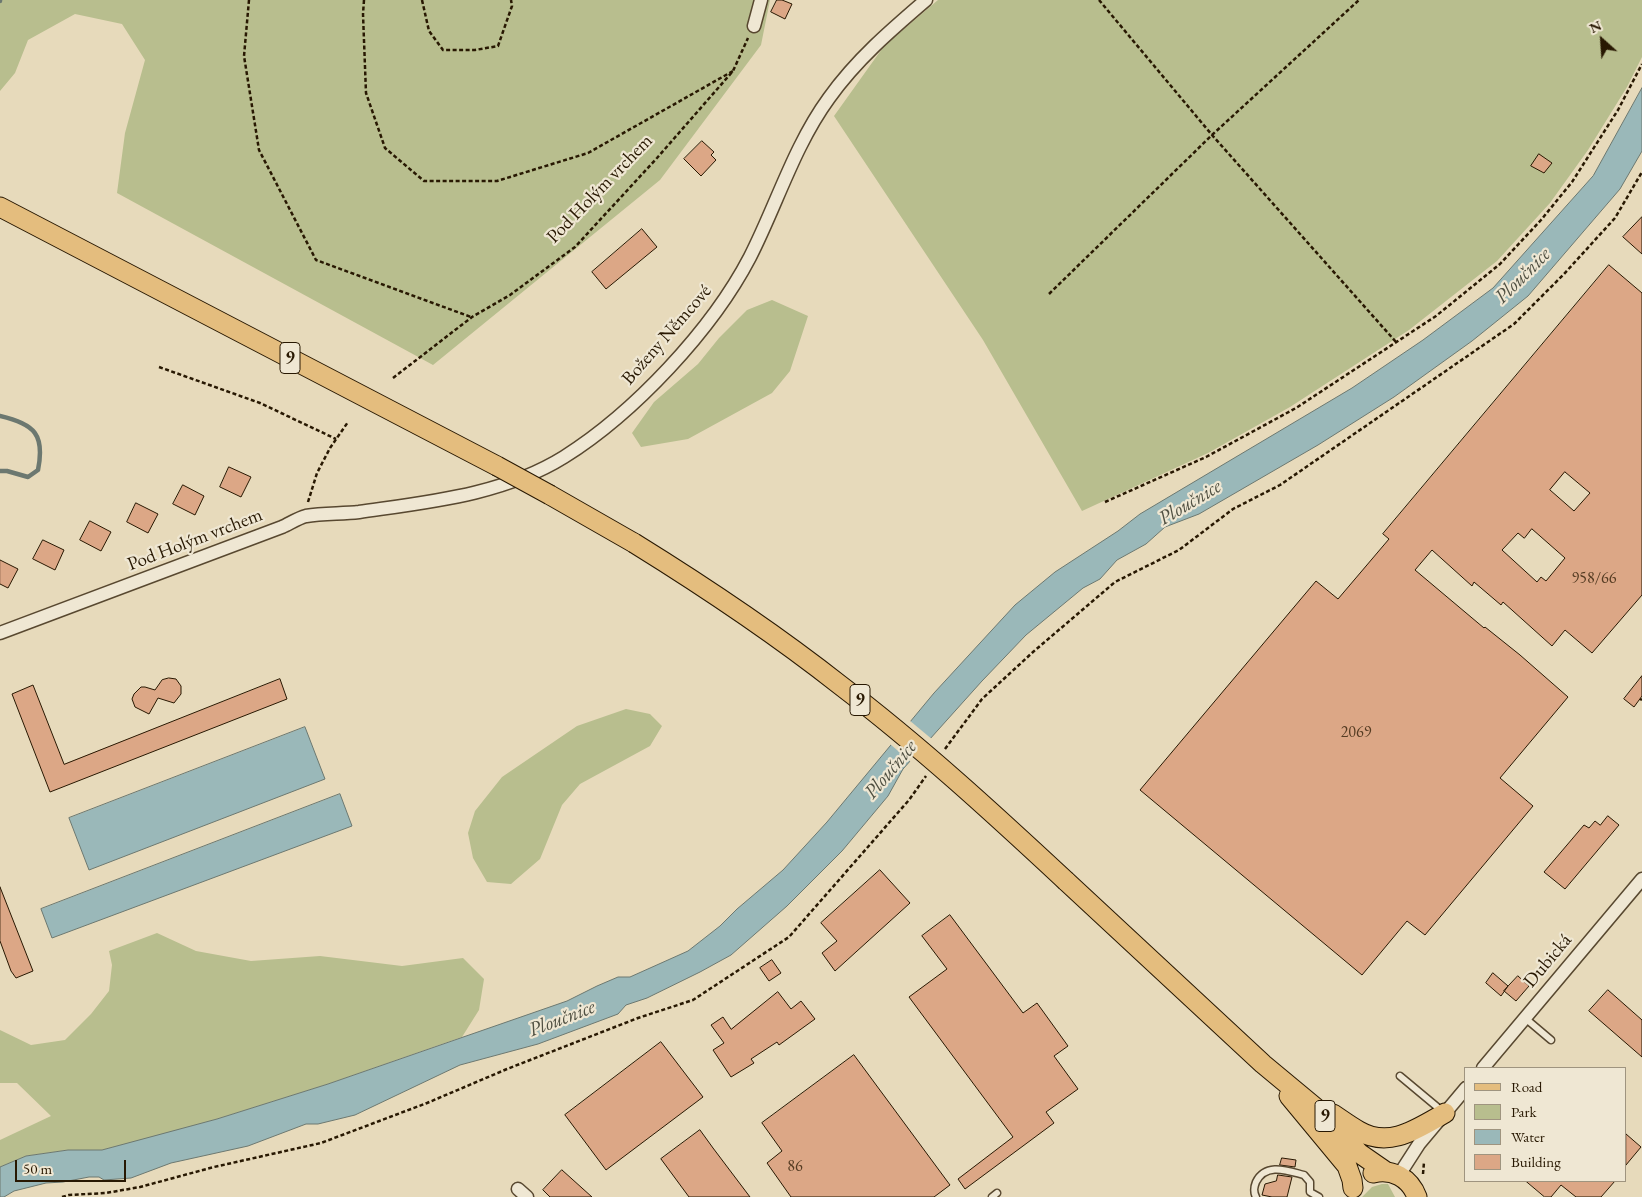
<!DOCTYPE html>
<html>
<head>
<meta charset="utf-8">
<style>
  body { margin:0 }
  #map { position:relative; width:1642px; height:1197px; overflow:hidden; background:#e7dabb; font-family:"EB Garamond",serif }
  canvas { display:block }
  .legend { position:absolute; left:1464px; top:1067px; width:162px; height:115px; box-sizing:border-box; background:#efe7d3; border:1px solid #9f947f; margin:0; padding:6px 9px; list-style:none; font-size:15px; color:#281802 }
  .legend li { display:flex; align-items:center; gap:10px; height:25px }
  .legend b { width:25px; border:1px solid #9f947f }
  .north { position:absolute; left:1577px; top:15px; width:50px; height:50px; -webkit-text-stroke:4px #efe7d3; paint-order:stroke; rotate:334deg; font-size:14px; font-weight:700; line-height:20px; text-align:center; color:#281802 }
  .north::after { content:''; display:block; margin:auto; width:18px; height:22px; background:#281802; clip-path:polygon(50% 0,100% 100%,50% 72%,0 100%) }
  .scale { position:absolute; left:15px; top:1160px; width:111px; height:22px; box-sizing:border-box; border:2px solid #281802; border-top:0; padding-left:6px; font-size:15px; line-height:18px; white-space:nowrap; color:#281802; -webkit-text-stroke:4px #efe7d3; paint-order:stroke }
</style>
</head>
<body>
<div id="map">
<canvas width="1642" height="1197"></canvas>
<ul class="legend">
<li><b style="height:6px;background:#e4bd7e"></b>Road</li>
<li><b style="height:14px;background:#b8be8e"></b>Park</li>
<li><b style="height:14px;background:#9ab8b9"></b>Water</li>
<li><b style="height:14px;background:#dca786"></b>Building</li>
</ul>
<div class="north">N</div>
<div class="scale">50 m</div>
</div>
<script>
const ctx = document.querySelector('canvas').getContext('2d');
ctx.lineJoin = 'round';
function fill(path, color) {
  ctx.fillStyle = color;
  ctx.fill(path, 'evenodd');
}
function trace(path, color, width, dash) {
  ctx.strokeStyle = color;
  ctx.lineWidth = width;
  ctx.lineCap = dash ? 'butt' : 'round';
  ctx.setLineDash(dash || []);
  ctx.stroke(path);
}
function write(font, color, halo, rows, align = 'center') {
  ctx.font = font + ' "EB Garamond",serif';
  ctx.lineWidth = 4.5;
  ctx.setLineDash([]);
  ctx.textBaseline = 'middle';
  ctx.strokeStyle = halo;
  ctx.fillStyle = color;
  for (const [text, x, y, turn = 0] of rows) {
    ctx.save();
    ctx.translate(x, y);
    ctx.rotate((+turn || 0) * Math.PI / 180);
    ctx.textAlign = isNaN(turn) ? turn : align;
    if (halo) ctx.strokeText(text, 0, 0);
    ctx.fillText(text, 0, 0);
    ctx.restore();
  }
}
fill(new Path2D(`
  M0,0h770l-9,45 -101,135 -227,185 -316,-172 8,-60 20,-73 -23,-36 -47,-10 -47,26 -13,33 -15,18z
  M938,0h704v57l-15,30 -39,63 -38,53 -53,58 -88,69 -119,77 -82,46 -126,58 -99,-171 -149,-224 50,-70z
  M772,300l36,16 -18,55 -18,22 -84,46 -47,8 -9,-14 22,-31 44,-38 21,-26 28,-28z
  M626,709l24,5 12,12 -12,20 -70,38 -18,21 -22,54 -29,25 -24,-2 -14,-24 -5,-25 7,-22 27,-34 75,-51z
  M157,933l39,18 55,10 69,-5 82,10 61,-8 21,21 -5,31 -17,27 -134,47 -111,35 -66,19 -49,12h-34l-42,6 -26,11v-27l51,-24 -34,-33h-17v-53l31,15 34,-5 26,-26 18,-23 3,-26 -3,-14z
  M1382,1184h6l7,13h-33l10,-10z`), '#b8be8e');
const water = new Path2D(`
  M1642,88v63l-22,38 -92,107 -56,45 -78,56 -76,48 -119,69 -34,13 -19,17 -29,16 -17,19 -17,9 -57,47 -44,46 -79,88 -15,27 -46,55 -55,55 -56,49 -31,17 -53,26 -21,7 -8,9 -80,30 -78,21 -105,50 -37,9h-12l-58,22 -77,17 -40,15 -27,2 -5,-3h-10l-26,5 -17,1 -32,8 -10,6h-4v-30l26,-11 42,-6h34l115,-31 111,-35 239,-83 30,-15 21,-9h12l58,-26 32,-25 17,-17 46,-39 44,-48 107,-129 81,-88 40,-33 63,-41 22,-17 212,-126 71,-48 70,-52 100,-112z
  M305,727l20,52 -236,91 -20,-52z
  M340,794l12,32 -300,112 -11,-29z`);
fill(water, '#9ab8b9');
trace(water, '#6c7870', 1);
fill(new Path2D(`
  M909,720l24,20 -21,23 -22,-19z`), '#e7dabb');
trace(new Path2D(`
  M0,1v-1
  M0,416c35,8 45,19 38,54l-10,7 -21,-6h-7`), '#6c7870', 4.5);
const building = new Path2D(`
  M777,0h5l10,4 -7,15 -14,-7z
  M702,141l12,11 -3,3 5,5 -15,16 -17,-17z
  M1539,154l13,9 -8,10 -13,-7z
  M1642,217v37l-19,-17z
  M642,229l15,18 -51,42 -14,-17z
  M1609,265l33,28v302l-50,58 -27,-23 -13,16 -49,-44 -2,3 -27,-23 -2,4 -40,-36 -17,20 69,58 1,-1 35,28 48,42 -68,81 33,28 -108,129 -18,-14 -45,54 -222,-185 176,-209 22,18 51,-60 -6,-5zM1565,472l25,21 -16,18 -24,-21zM1532,529l33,29 -19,23 -5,-4 -4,5 -35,-32 16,-17 6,5z
  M229,467l22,10 -10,20 -21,-10z
  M183,485l21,11 -9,19 -22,-11z
  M136,503l22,11 -10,19 -21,-11z
  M90,521l21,11 -10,19 -21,-11z
  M43,540l21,10 -9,20 -22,-11z
  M0,560l18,9 -10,19 -8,-4z
  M1642,676v20l-8,11 -10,-8z
  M169,678l7,1 5,7v8l-7,9 -16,-5 -9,16 -14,-7 -3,-8 2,-5 7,-7h4l10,3 7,-10z
  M280,679l7,20 -237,93 -38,-98 21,-9 31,79z
  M1608,816l11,9 -54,64 -21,-17 40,-47 5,3 6,-7 5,4z
  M880,870l30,33 -75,68 -13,-18 15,-12 -16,-18z
  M0,887l33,84 -17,7 -5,-7 -11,-30z
  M950,915l73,98 14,-10 31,43 -14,10 24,33 -32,23 8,11 -89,66 -7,-10 55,-42 -104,-140 38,-28 -25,-33z
  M772,960l9,13 -12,8 -9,-13z
  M1493,973l15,13 -7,10 -15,-13z
  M1518,976l11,10 -13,15 -12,-10z
  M1608,990l34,30v37l-53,-46z
  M778,992l13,17 10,-8 14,18 -36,26 -2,-3 -26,17 3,4 -23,14 -18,-27 11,-7 -13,-18 12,-8 8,12z
  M661,1042l42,55 -97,73 -41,-55z
  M854,1055l96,130 -16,12h-143l-24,-34 15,-12 -20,-28z
  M700,1130l13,18 37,49h-61l-28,-38z
  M1626,1134l15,13 -15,18z
  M1282,1158l14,2 -1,7 -15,-2z
  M562,1170l30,27h-42l-7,-7z
  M1278,1175l14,2 -5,20h-15l-10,-2 3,-11 11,-3z
  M1526,1181h89l-14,16h-25l-15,-12 -10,12h-6z`);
fill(building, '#dca786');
trace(building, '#281802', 1);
const lane = new Path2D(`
  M1525,1018l26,22
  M1400,1076l42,35
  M992,1197l5,-4
  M1256,1197c-3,-6 -2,-10 0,-15 10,-20 32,-11 48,-7l6,7v10l9,5`);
const street = new Path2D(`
  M754,26l7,-26
  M0,633l282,-106c7,-3 16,-9 24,-11 17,-3 36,-2 53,-4 69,-10 144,-17 205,-55 70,-44 148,-127 186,-200 27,-53 44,-111 79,-159 27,-38 62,-68 97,-98
  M1483,1068l159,-189
  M1399,1175l20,-31 47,-56
  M518,1189l9,8`);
const primary = new Path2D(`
  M0,207l497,259
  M550,495l84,48
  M1066,881l197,183 59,49 37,40 26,18
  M1289,1096l58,70 5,14 1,8
  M1333,1114c9,6 17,12 26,17 31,18 59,-3 86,-18
  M1373,1173c19,-5 37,5 44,24`);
trace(lane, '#584830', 9);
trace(street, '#584830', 15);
trace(primary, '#281802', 21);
trace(new Path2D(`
  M249,0l-5,56 15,94 57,110 155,57
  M364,0l-1,14 3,79 19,55 39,33h73l91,-28 145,-82
  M422,0l7,31 14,19h32l23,-4 14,-40 -1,-6
  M1099,0l113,135 184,207
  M1049,294l163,-159 147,-135
  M159,367l101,36 76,36
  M393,378l79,-61 38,-22 65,-48 82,-89 76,-87 15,-33
  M308,502l9,-29 13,-25 18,-26
  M1105,502l101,-45 90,-49 140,-92 64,-52 41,-44 31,-38 46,-72 24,-46
  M1640,699l2,1
  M945,749l37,-50 51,-47 82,-70 64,-32 54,-41 47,-24 234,-161 50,-50 51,-56 27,-46
  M1423,1174l1,-12
  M62,1197l7,-2 37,-2 34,-6 74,-20 107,-24 106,-40 80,-34 131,-51 55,-18 96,-63 120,-137 17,-24`), '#281802', 2.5, [4, 2.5]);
trace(lane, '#efe7d3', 6);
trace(street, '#efe7d3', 12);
trace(primary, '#e4bd7e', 19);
const primaryBridge = new Path2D(`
  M497,466l53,29
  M634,543c71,44 140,90 206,142 80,61 153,128 226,196`);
trace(primaryBridge, '#281802', 21, []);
trace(primaryBridge, '#e4bd7e', 19);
write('16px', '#553c23', null, [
  ["958/66",1594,579],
  ["2069",1356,733],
  ["86",795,1167]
]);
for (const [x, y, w] of [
  [290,358,20],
  [860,700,20],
  [1325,1116,20]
]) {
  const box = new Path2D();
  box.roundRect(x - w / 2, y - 15.5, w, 31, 4);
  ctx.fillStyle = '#efe7d3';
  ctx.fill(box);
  trace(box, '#281802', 1);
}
write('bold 18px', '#281802', null, [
  ["9",290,358],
  ["9",860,700],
  ["9",1325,1116]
]);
write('19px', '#281802', '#efe7d3', [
  ["Pod Holým vrchem",600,189,-46],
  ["Boženy Němcové",667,335,-49],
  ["Pod Holým vrchem",195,540,-21],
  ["Dubická",1548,961,-50]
]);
write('italic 20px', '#505042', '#efe7d3', [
  ["Ploučnice",1523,276,-45],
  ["Ploučnice",1190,503,-31],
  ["Ploučnice",891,770,-50],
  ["Ploučnice",562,1019,-21]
]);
</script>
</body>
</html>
